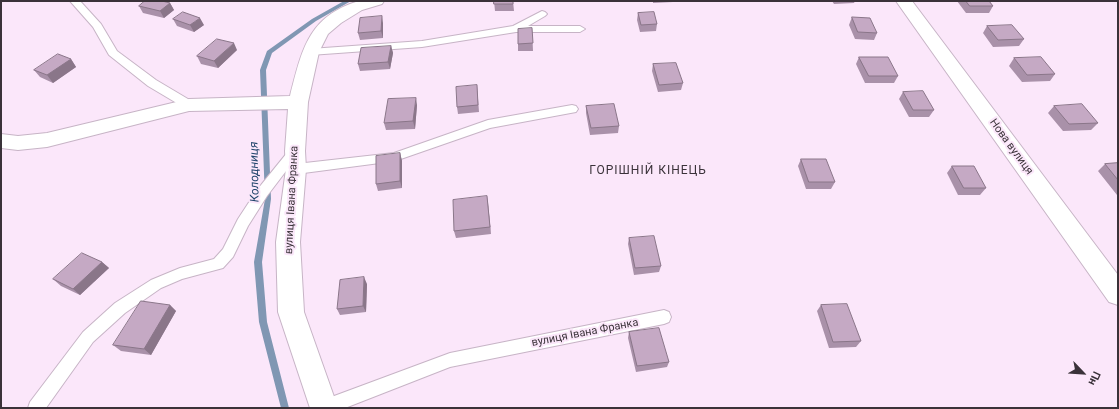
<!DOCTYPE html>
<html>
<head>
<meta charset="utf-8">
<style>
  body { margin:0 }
  #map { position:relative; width:1119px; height:409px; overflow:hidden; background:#fbe7fa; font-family:Roboto,sans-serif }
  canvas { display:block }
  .frame { position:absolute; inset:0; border:2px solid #3a3239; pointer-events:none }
  .north { position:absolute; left:1063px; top:353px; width:40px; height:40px; -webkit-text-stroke:3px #fbe7fa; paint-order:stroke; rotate:115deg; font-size:11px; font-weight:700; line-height:16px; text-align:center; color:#3a3239 }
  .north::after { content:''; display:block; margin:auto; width:14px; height:18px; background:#3a3239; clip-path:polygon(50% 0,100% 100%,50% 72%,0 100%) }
</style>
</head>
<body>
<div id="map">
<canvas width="1119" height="409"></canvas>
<div class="frame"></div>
<div class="north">Пн</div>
</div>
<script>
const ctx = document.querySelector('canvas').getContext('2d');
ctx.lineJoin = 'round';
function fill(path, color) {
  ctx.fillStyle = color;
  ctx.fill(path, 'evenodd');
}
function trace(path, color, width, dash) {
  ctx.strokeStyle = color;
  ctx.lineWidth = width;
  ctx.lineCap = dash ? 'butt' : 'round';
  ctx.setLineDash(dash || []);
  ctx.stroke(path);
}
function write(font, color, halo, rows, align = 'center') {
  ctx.font = font + ' Roboto,sans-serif';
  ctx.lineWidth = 4;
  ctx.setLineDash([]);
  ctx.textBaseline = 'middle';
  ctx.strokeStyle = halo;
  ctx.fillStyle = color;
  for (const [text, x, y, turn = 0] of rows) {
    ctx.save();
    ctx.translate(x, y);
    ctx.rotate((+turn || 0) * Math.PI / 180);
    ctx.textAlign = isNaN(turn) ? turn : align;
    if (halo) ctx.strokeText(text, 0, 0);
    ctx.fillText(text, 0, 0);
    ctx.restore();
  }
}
fill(new Path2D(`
  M344,1h7l-35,20 -44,32 -6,17 5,129 -9,63 5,60 22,86h-8l-22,-86 -5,-60 11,-63 -5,-129 7,-19 45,-32z`), '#8097b3');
const lane = new Path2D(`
  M70,1h10l21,23 16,27 39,29 37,22 2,3 -2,3h-8l-37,-22 -39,-31 -16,-28z
  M542,11l3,1 2,2 -2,2 -17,10h52l5,3 -5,3h-64l-94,15 -112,8 -5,-3 5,-3 112,-8 91,-15z
  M572,105l4,1 2,3 -2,3 -86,16 -95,33 -99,13 -4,-2 -2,-3 2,-3 4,-2 98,-11 94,-33z
  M295,147l4,1 2,3 -2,3 -32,42 -19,30 -15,31 -10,11 -41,11 -21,9 -36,25 -32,29 -47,66h-18l2,-6 53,-70 32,-29 36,-23 29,-12 34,-9 9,-10 15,-30 19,-29 34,-42z
  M664,310l5,2 2,5 -2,5 -5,2 -214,43 -105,41h-29l2,-6 132,-49z`);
const street = new Path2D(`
  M359,1h25l-2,3 -20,6 -21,13 -13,11 -9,18 -11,50 -3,49 1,18 -6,73 4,70 34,96h-28l-32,-96 -2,-70 10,-73 -1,-18 3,-42 -99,2 -142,36 -29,3 -17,-2v-14l17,2 29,-3 142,-34 101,-3c12,-46 18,-80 69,-95z
  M896,1h16l206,274v30l-9,-3z`);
trace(lane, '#c7b4c6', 2);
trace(street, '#c7b4c6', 2);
fill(lane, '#fff');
fill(street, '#fff');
fill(new Path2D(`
  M494,1h19l1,10h-19z
  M653,1h20v1l-20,1z
  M832,1h23l-1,2 -20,1z
  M957,1h32l4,5 -4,7h-23z
  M170,3l4,7 -10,8 -21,-5 -4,-7z
  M638,13l19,11 -1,7 -16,1 -3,-12z
  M852,17l25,16 -3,7 -19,-1 -6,-14z
  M173,19l31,6 -10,7 -17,-6z
  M383,23v15l-23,2 -2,-7z
  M987,26l37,13 -5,7 -26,1 -10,-14z
  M532,28l1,23h-15v-7z
  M391,46l2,7 -3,16 -30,2 -2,-7z
  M237,50l-19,18 -17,-4 -4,-8z
  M859,57l39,19 -4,7h-29l-9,-19z
  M1014,58l41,16 -5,7 -28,1 -13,-16z
  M71,59l5,8 -23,16 -13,-6 -6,-7z
  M653,64l30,19 -2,7 -23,2 -6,-21z
  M477,85l2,27 -21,2 -1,-7z
  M903,92l31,18 -5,7h-20l-10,-18z
  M417,105l-2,24 -29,1 -2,-7z
  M586,106l33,20 -1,7 -28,2 -4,-22z
  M1054,106l44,17 -7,7 -28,1 -15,-18z
  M400,153l2,8v27l-24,3 -2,-7z
  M801,159l34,23 -4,7h-25l-8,-23z
  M1118,163v32h-1l-19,-24 7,-7z
  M952,166l34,22 -6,7h-22l-11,-22z
  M487,196l4,38 -35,4 -2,-7z
  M629,238l32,28 -2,6 -25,3 -6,-31z
  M102,262l7,6 -29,27 -19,-9 -8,-7z
  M367,284l-1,28 -26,3 -3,-6z
  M170,305l6,6 -25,44 -30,-4 -8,-6z
  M821,305l40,36 -5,6 -27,1 -12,-37z
  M629,332l40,30 -2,5 -31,5 -8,-34z`), '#a991a9');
fill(new Path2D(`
  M170,3l4,7 -10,8 -4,-7z
  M382,16l1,7v15l-2,-7z
  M200,18l4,7 -10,7 -4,-7z
  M234,43l3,7 -19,18 -4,-7z
  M391,46l2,7 -3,16 -2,-7z
  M71,59l5,8 -23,16 -6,-8z
  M416,98l1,7 -2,24 -2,-8z
  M400,153l2,8v27l-2,-7z
  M487,196l1,7 3,31 -1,-7z
  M102,262l7,6 -29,27 -7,-6z
  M364,277l3,7 -1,28 -3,-6z
  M170,305l6,6 -25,44 -7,-6z`), '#8a7689');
const building = new Path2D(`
  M145,1h17l8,2 -10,8 -21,-5z
  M494,1h19v3h-19z
  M966,1h23l4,5h-23z
  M183,12l17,6 -10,7 -17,-6z
  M654,12l3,12 -16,1 -3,-12z
  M382,16l-1,15 -23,2 2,-15z
  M852,17l18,1 7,15 -19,-1z
  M1012,25l12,14 -26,1 -11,-14z
  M532,28l1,15 -15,1v-15z
  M217,39l17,4 -20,18 -17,-5z
  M391,46l-3,16 -30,2 3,-16z
  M58,54l13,5 -24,16 -13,-5z
  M859,57h29l10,19h-29z
  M1041,57l14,17 -28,1 -13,-17z
  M676,63l7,20 -24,2 -6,-21z
  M477,85l1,20 -21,2 -1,-20z
  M923,91l11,19h-21l-10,-18z
  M416,98l-3,23 -29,2 4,-24z
  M614,104l5,22 -28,2 -5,-22z
  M1082,104l16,19 -29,1 -15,-18z
  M400,153v28l-24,3v-28z
  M801,159h25l9,23h-26z
  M1118,163v17l-13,-16z
  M952,166h22l12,22h-22z
  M487,196l3,31 -36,4 -1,-31z
  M654,236l7,30 -26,2 -6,-30z
  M82,253l20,9 -29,27 -20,-10z
  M364,277l-1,29 -26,3 3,-29z
  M141,301l29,4 -26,44 -31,-4z
  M847,304l14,37 -28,1 -12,-37z
  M659,328l10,34 -32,4 -8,-34z`);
fill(building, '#c5a9c4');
trace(building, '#8a7689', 1);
write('11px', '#3a3239', '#fbe7fa', [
  ["Нова вулиця",1011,147,54],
  ["вулиця Івана Франка",292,200,-87],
  ["вулиця Івана Франка",585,333,-11]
]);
ctx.letterSpacing = '1px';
write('12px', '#3a3239', '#fbe7fa', [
  ["ГОРІШНІЙ КІНЕЦЬ",648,171]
]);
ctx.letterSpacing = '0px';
write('italic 12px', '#23466d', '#fbe7fa', [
  ["Колодниця",255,172,-91]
]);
</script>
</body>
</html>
